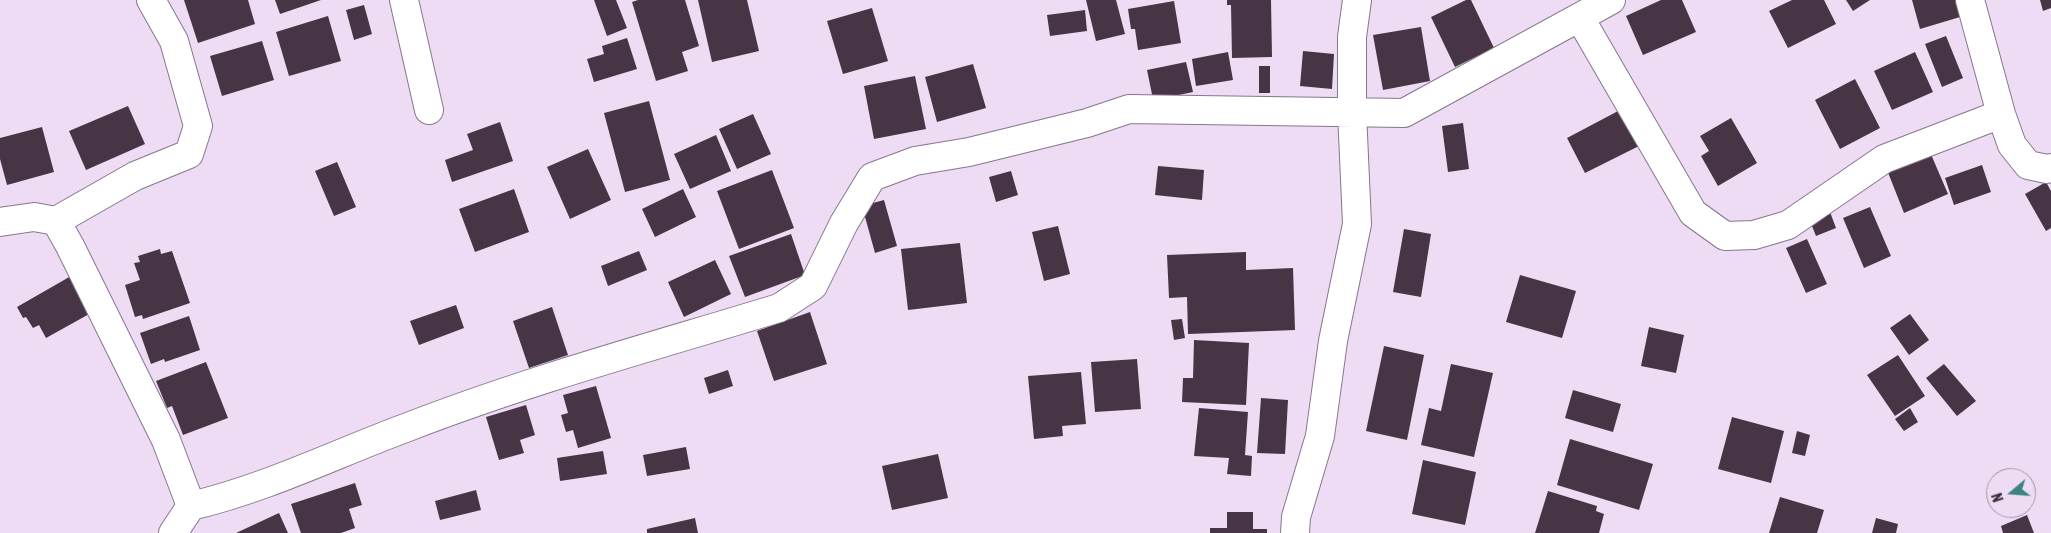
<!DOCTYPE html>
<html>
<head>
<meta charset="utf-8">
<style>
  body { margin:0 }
  #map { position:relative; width:2051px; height:533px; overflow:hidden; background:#eddcf3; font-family:"Asap Condensed",sans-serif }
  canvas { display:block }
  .north { position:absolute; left:1986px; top:468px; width:50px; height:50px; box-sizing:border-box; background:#eddcf3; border:1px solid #a396a7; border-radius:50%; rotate:252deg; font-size:14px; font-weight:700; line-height:20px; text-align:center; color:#342d36 }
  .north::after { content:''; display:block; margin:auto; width:18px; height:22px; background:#3c847f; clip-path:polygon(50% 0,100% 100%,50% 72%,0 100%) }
</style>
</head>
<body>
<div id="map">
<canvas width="2051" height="533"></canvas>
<div class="north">N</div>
</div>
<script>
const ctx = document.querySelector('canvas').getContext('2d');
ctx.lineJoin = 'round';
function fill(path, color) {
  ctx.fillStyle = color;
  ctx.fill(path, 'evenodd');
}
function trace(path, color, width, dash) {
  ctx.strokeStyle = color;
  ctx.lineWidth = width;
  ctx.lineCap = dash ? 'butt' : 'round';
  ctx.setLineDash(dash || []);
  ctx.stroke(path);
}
fill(new Path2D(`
  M184,0h64l7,24 -57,19z
  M275,0h46l-41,14z
  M594,0h22l11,28 -20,8z
  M638,0h47l14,46 -17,6 6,19 -32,10 -24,-79z
  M698,0h49l12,51 -47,11z
  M1086,0h30l9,34 -29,7z
  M1227,0h44l1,57 -40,1 -1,-53h-4z
  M1466,0h5l23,48 -39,19 -24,-50z
  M1661,0h21l14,32 -53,23 -17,-39z
  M1792,0h32l12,24 -48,24 -19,-37z
  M1846,0h24l-17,11z
  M1912,0h43l5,17 -40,12z
  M2040,0h11v8l-8,3z
  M1174,1l7,42 -43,7 -3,-21h-4l-3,-20z
  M364,5l8,29 -18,6 -8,-30z
  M872,8l16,53 -45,13 -16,-53z
  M1085,10l2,21 -37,5 -3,-21z
  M328,16l13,45 -52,15 -13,-44z
  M1421,27l9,54 -47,9 -10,-55z
  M1946,36l17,42 -21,9 -17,-43z
  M627,38l10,31 -43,13 -7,-23 17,-5 -2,-8z
  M262,41l12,39 -52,16 -12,-40z
  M1303,51l31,3 -2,35 -32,-3z
  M1228,52l5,28 -37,6 -4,-27z
  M1915,52l18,40 -41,18 -18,-39z
  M1186,62l7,30 -24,5 -15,7 -7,-34z
  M973,64l13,44 -49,14 -12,-45z
  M1259,66h11v27h-11z
  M915,76l11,53 -52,10 -10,-53z
  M1855,79l25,49 -40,21 -25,-49z
  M649,101l21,79 -45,12 -21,-79z
  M128,106l17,38 -59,26 -17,-39z
  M1620,110l19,36 -54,27 -18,-35z
  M753,114l18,40 -34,15 -18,-40z
  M1731,118l26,45 -39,23 -17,-30 8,-5 -9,-15z
  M500,122l13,39 -61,21 -7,-22 28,-10 -6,-16z
  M1463,123l6,46 -21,3 -6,-46z
  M42,127l12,45 -47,13 -7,-26v-21z
  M716,135l15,36 -41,18 -16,-35z
  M588,149l23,51 -41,19 -23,-52z
  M1930,152l18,42 -44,19 -17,-43z
  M337,162l19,45 -22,9 -19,-45z
  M1982,165l9,27 -37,13 -9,-27z
  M1158,166l46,4 -2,30 -47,-5z
  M772,170l22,58 -55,21 -22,-58z
  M1011,171l7,24 -22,7 -7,-25z
  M2046,182l5,9v37l-5,3 -21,-37z
  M514,189l15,43 -54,20 -16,-43z
  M683,189l13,28 -41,20 -13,-28z
  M884,200l13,46 -22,7 -13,-47z
  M1870,207l21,49 -27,12 -21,-50z
  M1830,212l6,16 -20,8 -6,-15z
  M1058,226l12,48 -26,7 -12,-49z
  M1404,229l27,5 -10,63 -28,-5z
  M791,234l14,41 -60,22 -16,-41z
  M1807,239l20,45 -21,9 -20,-45z
  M960,243l7,60 -59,7 -7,-61z
  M160,249l1,5 11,-3 18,52 -47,16 -1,-4 -7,2 -10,-32 15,-5 -6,-17 6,-1 -2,-6z
  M639,251l8,19 -39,16 -7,-20z
  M1246,252v18l47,-2 2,62 -107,4 -1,-37 -18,1 -2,-43z
  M715,260l16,34 -47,23 -16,-35z
  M1520,275l56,16 -14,47 -56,-16z
  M71,276l20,37 -45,25 -7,-13 -6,3 -7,-11 -3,1 -6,-11z
  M456,305l8,23 -45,17 -9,-24z
  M552,307l16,48 -39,13 -16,-47z
  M810,312l17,52 -53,17 -17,-50z
  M1910,314l19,26 -20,15 -19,-27z
  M189,316l11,34 -35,12 -1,-3 -13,5 -11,-31z
  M1182,319l3,19 -11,2 -3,-20z
  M1649,327l35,8 -8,38 -35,-7z
  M1194,340l55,3 -3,62 -64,-3 1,-24h10z
  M1384,346l40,9 -17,85 -41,-9z
  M1898,355l27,41 -30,20 -28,-41z
  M1137,359l4,50 -46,3 -4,-50z
  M206,362l22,56 -45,17 -11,-29 -5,2 -11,-27z
  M1451,364l42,9 -19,84 -53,-12 8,-37 12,3z
  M1944,364l32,37 -19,15 -31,-38z
  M728,370l5,16 -24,8 -5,-16z
  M1081,372l5,52 -24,2 1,10 -29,3 -6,-63z
  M596,386l15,52 -33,10 -5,-18 -7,2 -5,-17 7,-2 -5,-18z
  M1573,390l48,14 -8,28 -48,-14z
  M1261,398l27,2 -3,54 -28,-1z
  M526,405l9,30 -15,5 4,13 -25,7 -13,-43z
  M1199,408l49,4 -3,43 7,1 -1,20 -24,-2 2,-16 -35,-2z
  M1910,408l8,14 -14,9 -9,-12z
  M1732,417l52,14 -13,52 -53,-14z
  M1797,431l13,4 -5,21 -13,-3z
  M1570,439l83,25 -14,46 -82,-25z
  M686,447l4,22 -43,7 -4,-21z
  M603,451l4,23 -47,7 -3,-23z
  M938,454l10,44 -56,12 -10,-44z
  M1423,460l53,12 -11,53 -53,-11z
  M355,483l7,22 -13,4 6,19 -14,5h-40l-10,-29z
  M476,490l5,20 -41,10 -5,-19z
  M1548,491l49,15 -1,5 8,3 -5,19h-64z
  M1780,497l44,13 -7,23h-48z
  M1227,512h26v17h14v4h-57v-5h17z
  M279,513l9,20h-52z
  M2027,515l7,18h-31l-2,-7z
  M695,518l3,15h-51v-4z
  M1876,518l22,6 -2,9h-24z`), '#473545');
const street = new Path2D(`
  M404,0l25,110
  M1970,0l31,114 11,31 16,20 19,4 4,-1
  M1580,18l113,195 32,23 29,-1 34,-10 96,-66 117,-45
  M56,221l79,-45 54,-22 9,-28 -24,-85 -23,-41
  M0,222l34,-5 22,4 14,25 96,194 25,66 -18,27
  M191,506c76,-18 144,-52 217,-79 121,-47 247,-81 371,-119l34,-22 31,-63 28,-46 43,-16 54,-9 118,-29 42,-14 275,4 207,-113
  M1295,533l1,-16 24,-81 13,-95 24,-117 -5,-112v-75l5,-37`);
trace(street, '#86778c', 30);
trace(street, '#fff', 28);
</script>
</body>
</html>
